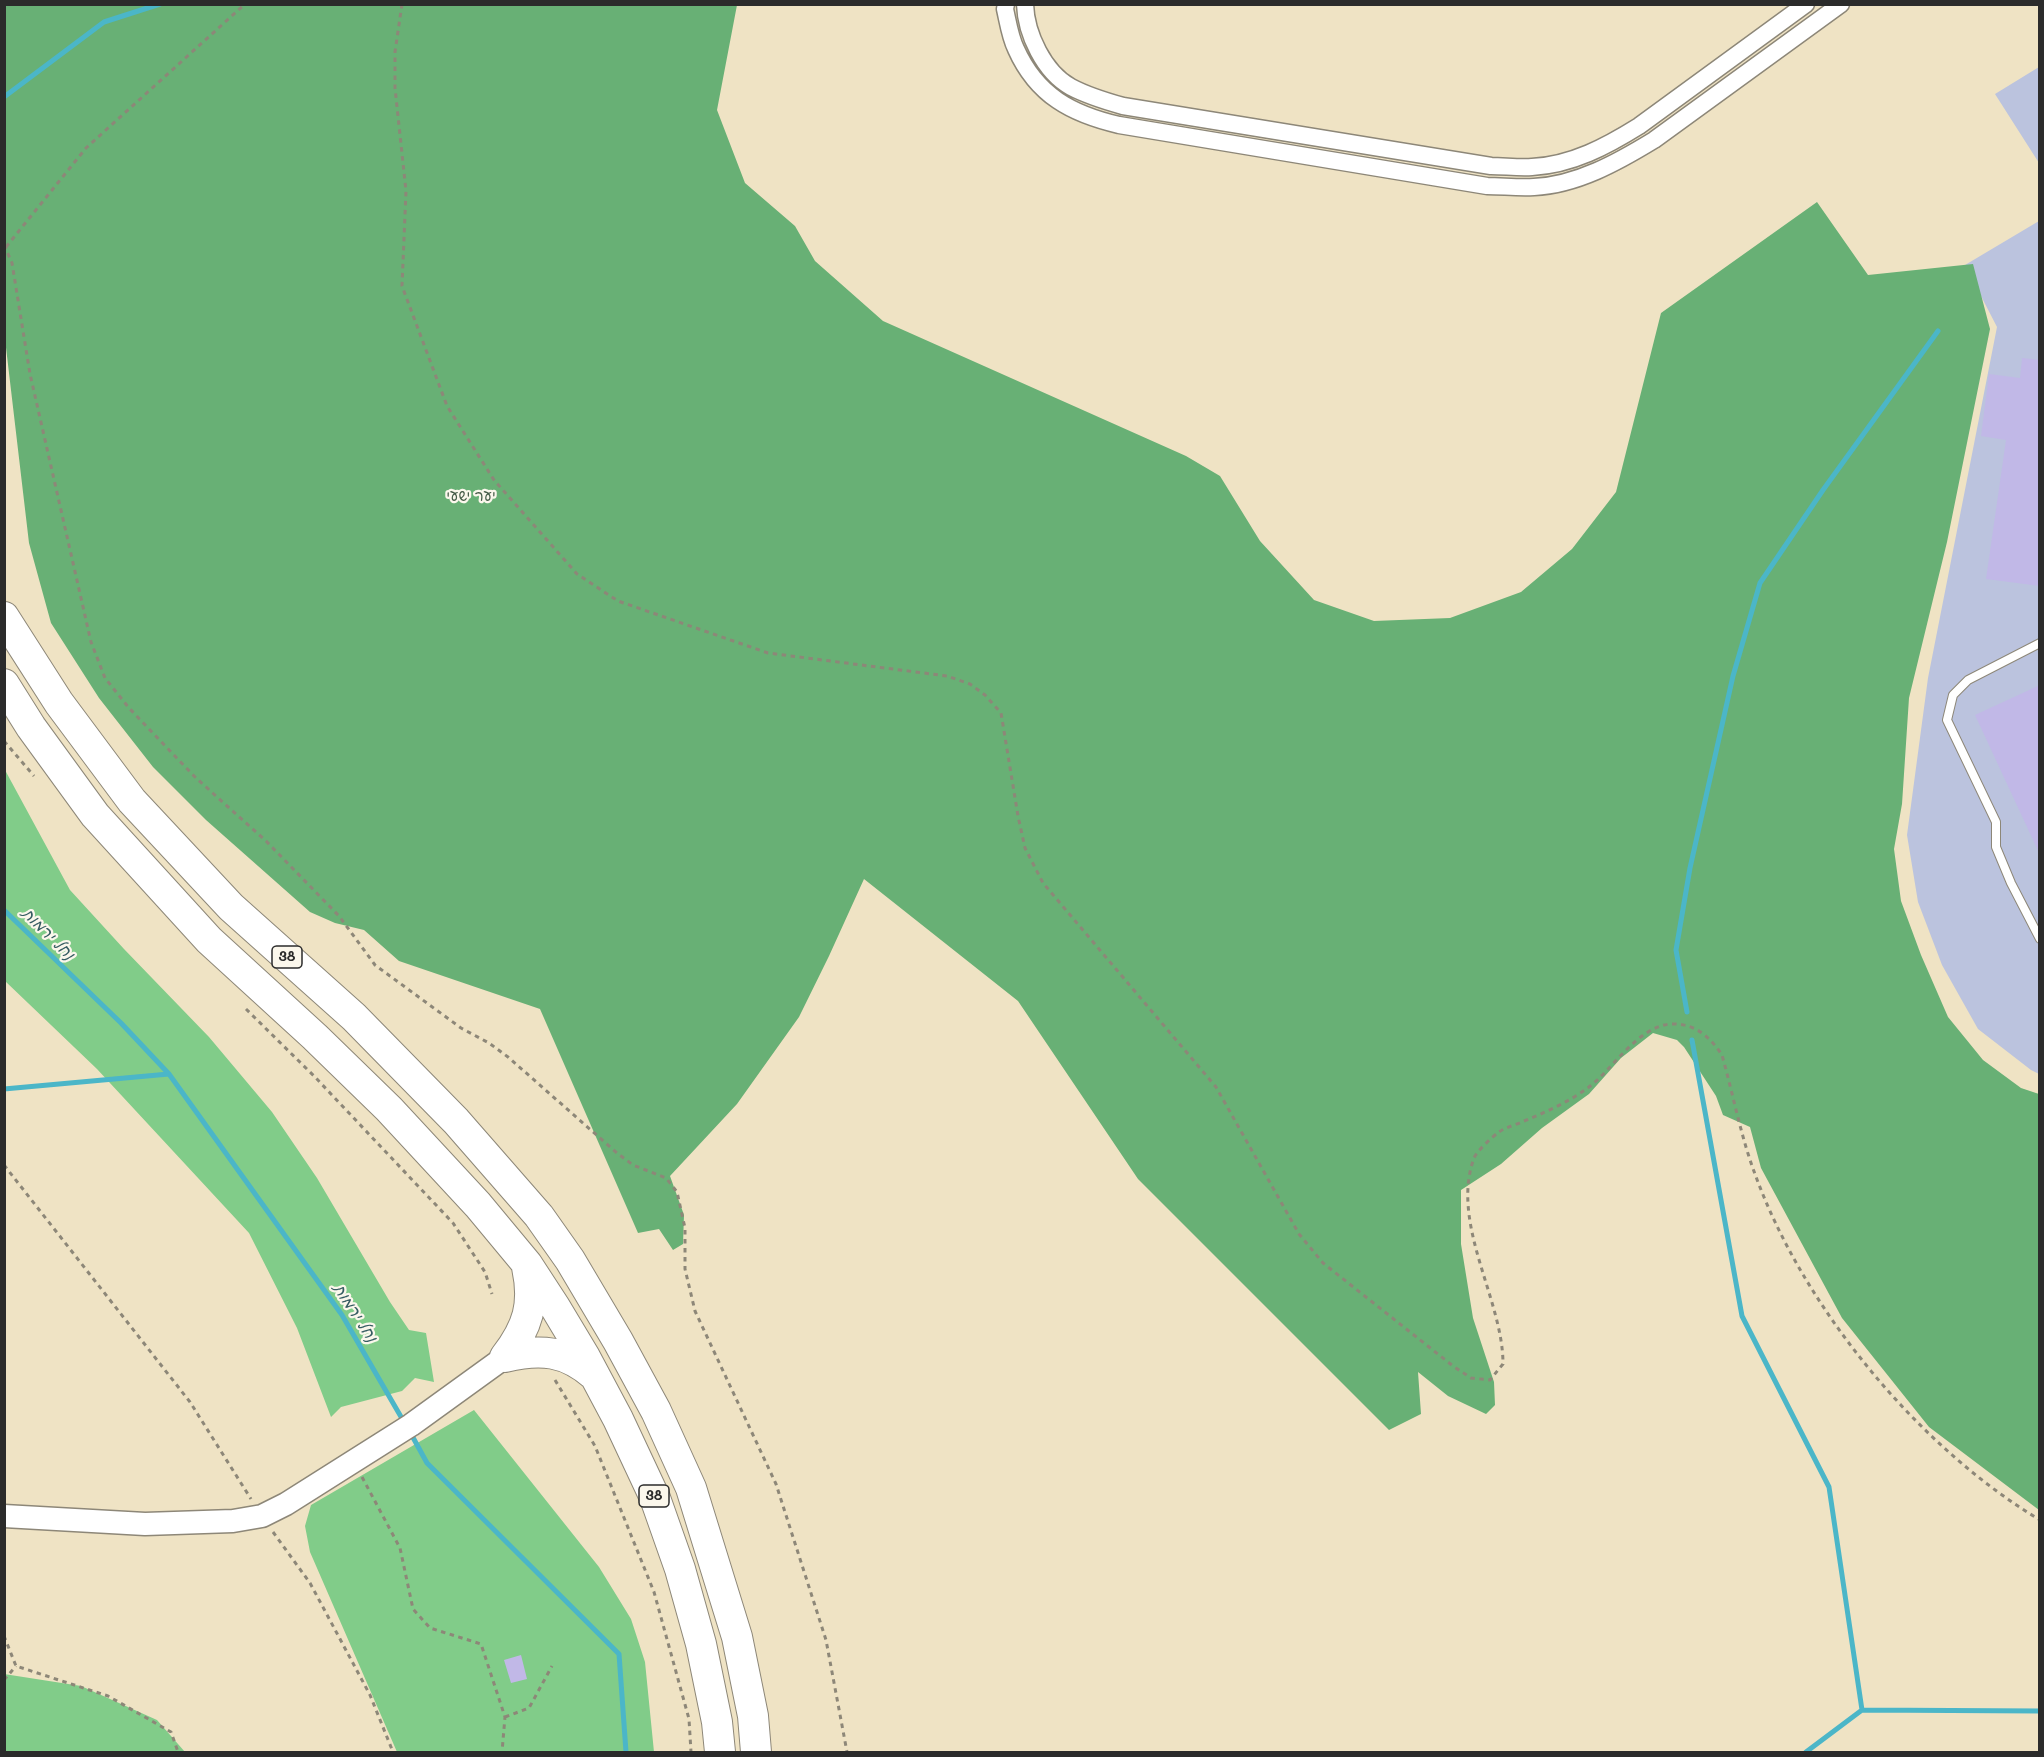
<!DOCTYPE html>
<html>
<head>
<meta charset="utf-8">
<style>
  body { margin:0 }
  #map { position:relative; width:2044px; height:1757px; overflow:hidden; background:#efe3c4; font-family:Mali,sans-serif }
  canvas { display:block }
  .frame { position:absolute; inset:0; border:6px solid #2b2b2b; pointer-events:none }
</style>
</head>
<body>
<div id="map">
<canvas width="2044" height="1757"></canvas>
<div class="frame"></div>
</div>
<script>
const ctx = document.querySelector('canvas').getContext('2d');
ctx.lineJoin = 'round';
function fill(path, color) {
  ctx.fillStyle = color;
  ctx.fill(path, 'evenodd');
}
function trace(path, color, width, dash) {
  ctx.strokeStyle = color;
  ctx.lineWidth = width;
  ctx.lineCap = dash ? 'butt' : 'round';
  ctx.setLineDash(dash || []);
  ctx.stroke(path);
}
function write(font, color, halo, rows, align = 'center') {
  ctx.font = font + ' Mali,"Playpen Sans Hebrew",sans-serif';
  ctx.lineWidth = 4.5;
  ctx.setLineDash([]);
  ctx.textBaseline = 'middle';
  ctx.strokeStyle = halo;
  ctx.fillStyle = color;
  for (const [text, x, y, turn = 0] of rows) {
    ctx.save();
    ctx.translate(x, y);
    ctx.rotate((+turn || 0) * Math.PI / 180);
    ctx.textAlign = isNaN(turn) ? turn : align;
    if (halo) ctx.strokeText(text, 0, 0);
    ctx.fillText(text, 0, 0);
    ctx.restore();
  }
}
fill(new Path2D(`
  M2039,67v96l-44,-69z
  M2039,221v853l-8,-4 -53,-41 -36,-64 -24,-63 -11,-67 21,-157 69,-351 -32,-62z`), '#bbc3de');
fill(new Path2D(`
  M5,770l65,120 54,59 85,88 63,75 45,66 73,124 19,28 17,3 8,49 -19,-4 -13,13 -61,16 -10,10 -34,-89 -48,-95 -152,-164 -92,-88z
  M474,1410l125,157 32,52 14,43 9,90h-257l-87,-200 -5,-26 6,-21z
  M4,1674l77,12 76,34 28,32h-180z`), '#81cc89');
fill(new Path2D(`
  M4,5h733l-20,105 28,73 50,43 20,35 68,60 303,135 34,20 40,65 54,59 60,21 76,-3 71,-26 51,-43 44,-57 45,-179 156,-111 51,73 105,-11 17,65 -43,213 -38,156 -7,106 -8,45 7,52 20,54 27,62 35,43 38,28 18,6v416l-110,-83 -87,-109 -81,-150 -11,-41 -27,-12 -7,-19 -32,-49 -7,-7 -24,-7 -32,25 -32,36 -47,34 -41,36 -40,26v54l12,74 21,64 1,23 -9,9 -38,-18 -30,-24 3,42 -32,16 -251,-251 -120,-178 -154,-122 -35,77 -30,61 -62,87 -67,72 14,39 -1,29 -10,6 -14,-21 -21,4 -98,-224 -141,-48 -35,-31 -29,-7 -25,-11 -104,-92 -53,-53 -54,-69 -48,-75 -22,-80 -24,-204z`), '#68b075');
trace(new Path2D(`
  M4,97l100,-75 56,-18
  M4,910l117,113 48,51 173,241 62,107
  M1687,1012l-11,-62 14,-82 43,-192 27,-93 63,-93 115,-159
  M1692,1040l50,276 87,171 33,223 -56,42
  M4,1089l165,-15
  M410,1432l17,31 192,191 7,98
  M1862,1710l178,1`), '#4bb6c8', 5);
fill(new Path2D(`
  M2022,358l18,2v226l-54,-7 20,-139 -25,-4 8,-62 31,4z
  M2040,685v170l-65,-140z
  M521,1655l6,24 -16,4 -7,-23z`), '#c1b8e7');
const lane = new Path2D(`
  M2040,643l-72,37 -15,15 -6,25 49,102v25l15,36 29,56`);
const street = new Path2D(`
  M1006,4l-1,5c3,13 5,28 11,40 21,47 56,65 103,76l368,61c15,0 31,2 47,1 43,-2 84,-25 120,-47l187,-136
  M1025,4c1,30 19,68 46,83 17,9 34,14 52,19l368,60c13,0 28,2 41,1 40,-2 75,-21 107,-41l167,-122`);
const secondary = new Path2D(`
  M4,1516l141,8 88,-3 29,-5 24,-12 125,-79 94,-68`);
const highway = new Path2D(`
  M4,617l55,86 73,98 99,106 123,110 102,104 83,95 31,44 48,81 38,70 35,77 46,149 16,79 3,36
  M4,684l27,43 64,88 114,125 106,97 74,72 89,96 49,59 28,43 30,50 33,62 37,79 25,71 21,75 16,78 3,30
  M505,1357c23,-30 30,-53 22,-90
  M505,1357c36,-9 61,-6 89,18`);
trace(lane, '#8d8778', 10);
trace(street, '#8d8778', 19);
trace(secondary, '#8d8778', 25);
trace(highway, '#8d8778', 32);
trace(new Path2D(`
  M402,4l-7,48v36l11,103 -4,95 45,120 47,74 83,94 41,27 150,52 179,23 23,8 15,11 16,18 17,103 7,32 18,35 173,204 83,147 24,29 130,103 18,12 19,2 13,-16c0,-65 -53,-140 -29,-206 3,-7 18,-21 25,-26 7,-5 17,-7 25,-11 22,-9 45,-19 65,-34 24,-18 49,-61 82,-63 24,-1 39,13 51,31 11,39 19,82 33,119 48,133 163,273 285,346
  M4,245l8,18 18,111 61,268 14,36 24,30 67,70 70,63 73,75 36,49 86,63 28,15 19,14 109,96 16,12 33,13 11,14 8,36v41l10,42 81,173 50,156 21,112
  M6,247l80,-99 159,-144
  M4,741l30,35
  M246,1009l68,67 139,147 32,49 7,22
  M4,1165l186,237 61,97
  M555,1380l40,66 59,146 35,127 2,33
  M362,1477l38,71 13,61 17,19 51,16 24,73 -3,35
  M273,1532l37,51 60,112 23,57
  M4,1636l12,30 92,30 63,36 7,20
  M4,1680l12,-14
  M505,1717l24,-9 23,-42`), '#8d8778', 3, [4.5, 4.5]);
trace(lane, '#fff', 8);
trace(street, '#fff', 16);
trace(secondary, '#fff', 22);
trace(highway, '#fff', 30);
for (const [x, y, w] of [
  [287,957,30],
  [654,1496,30]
]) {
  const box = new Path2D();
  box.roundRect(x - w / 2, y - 11, w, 22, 4.5);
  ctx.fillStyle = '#fbf7ec';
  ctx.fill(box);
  trace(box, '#2b2b2b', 1.5);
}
write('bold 14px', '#2b2b2b', null, [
  ["38",287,957],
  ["38",654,1496]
]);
write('15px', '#455b47', '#fbf7ec', [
  ["יער ישעי",471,496]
]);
write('italic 16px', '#365c62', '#fbf7ec', [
  ["נחל ירמות",48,934,45],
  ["נחל ירמות",355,1313,57]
]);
</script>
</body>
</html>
